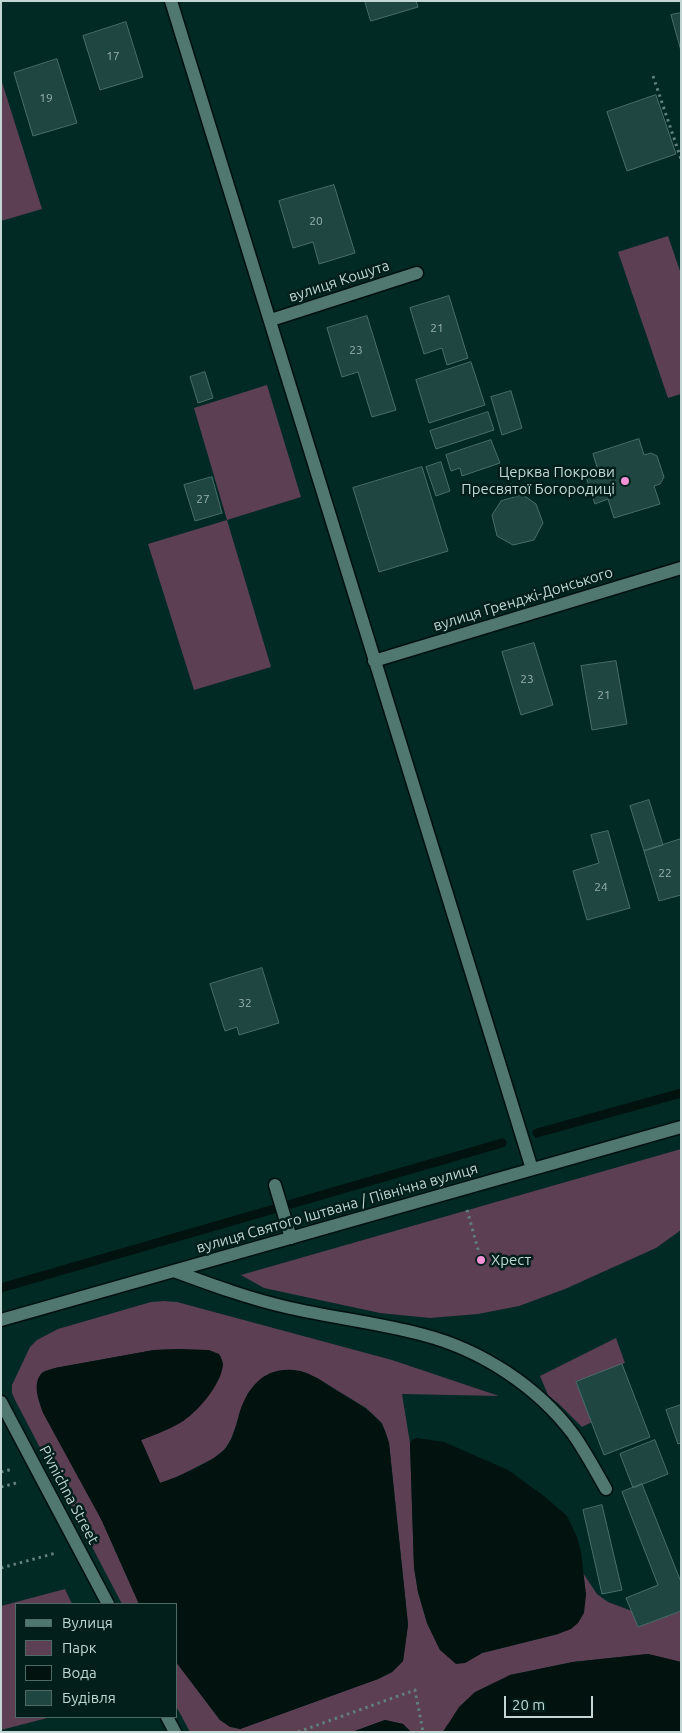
<!DOCTYPE html>
<html>
<head>
<meta charset="utf-8">
<style>
  body { margin:0 }
  #map { position:relative; width:682px; height:1733px; overflow:hidden; background:#012a25; font-family:Ubuntu,sans-serif }
  canvas { display:block }
  .frame { position:absolute; inset:0; border:2px solid #c2d7d3; pointer-events:none }
  .legend { position:absolute; left:15px; top:1603px; width:162px; height:115px; box-sizing:border-box; background:#021f1b; border:1px solid #4f6965; margin:0; padding:6px 9px; list-style:none; font-size:15px; color:#c2d7d3 }
  .legend li { display:flex; align-items:center; gap:10px; height:25px }
  .legend b { width:25px; border:1px solid #4f6965 }
  .scale { position:absolute; left:504px; top:1696px; width:89px; height:22px; box-sizing:border-box; border:2px solid #c2d7d3; border-top:0; padding-left:6px; font-size:15px; line-height:18px; white-space:nowrap; color:#c2d7d3; -webkit-text-stroke:4px #021f1b; paint-order:stroke }
</style>
</head>
<body>
<div id="map">
<canvas width="682" height="1733"></canvas>
<div class="frame"></div>
<ul class="legend">
<li><b style="height:6px;background:#507770"></b>Вулиця</li>
<li><b style="height:14px;background:#5c3f53"></b>Парк</li>
<li><b style="height:14px;background:#01120f"></b>Вода</li>
<li><b style="height:14px;background:#1f4640"></b>Будівля</li>
</ul>
<div class="scale">20 m</div>
</div>
<script>
const ctx = document.querySelector('canvas').getContext('2d');
ctx.lineJoin = 'round';
function fill(path, color) {
  ctx.fillStyle = color;
  ctx.fill(path, 'evenodd');
}
function trace(path, color, width, dash) {
  ctx.strokeStyle = color;
  ctx.lineWidth = width;
  ctx.lineCap = dash ? 'butt' : 'round';
  ctx.setLineDash(dash || []);
  ctx.stroke(path);
}
function write(font, color, halo, rows, align = 'center') {
  ctx.font = font + ' Ubuntu,sans-serif';
  ctx.lineWidth = 5;
  ctx.setLineDash([]);
  ctx.textBaseline = 'middle';
  ctx.strokeStyle = halo;
  ctx.fillStyle = color;
  for (const [text, x, y, turn = 0] of rows) {
    ctx.save();
    ctx.translate(x, y);
    ctx.rotate((+turn || 0) * Math.PI / 180);
    ctx.textAlign = isNaN(turn) ? turn : align;
    if (halo) ctx.strokeText(text, 0, 0);
    ctx.fillText(text, 0, 0);
    ctx.restore();
  }
}
fill(new Path2D(`
  M1,79l41,130 -41,12z
  M668,236l13,38v120l-13,4 -50,-146z
  M267,385l34,112 -74,23 44,147 -77,23 -46,-146 79,-24 -33,-112z
  M681,1149v81l-25,18 -91,41 -46,17 -41,8 -48,4 -50,-5 -116,-25 -23,-13z
  M164,1301l13,1 215,58 107,36 -97,-2 8,49 4,124 4,25 9,31 13,27 25,13 17,-10 76,-19 28,-39 -3,-22 14,21 11,8 24,9 6,16 43,-16v51l-33,-8 -75,8 -63,13 -63,50 -4,7h-32l-8,-8 -18,-4 -33,12h-162l-14,-26v-44l44,58 20,9 138,-50 14,-7 11,-11 5,-37 -19,-181 -7,-20 -16,-15 -49,-30 -17,-7 -30,2 -22,20 -17,46 -6,10 -11,9 -37,19 -17,6 -19,-43 18,-7 21,-84 -26,1 -99,18 47,153 37,83h-17l-107,-204 -3,-7v-8l18,-38 7,-7 21,-11 93,-27z
  M616,1338l9,25 -49,19 16,40 -10,5 -22,-22 -12,-10 -8,-19z
  M65,1589l7,15h-56v113h35l-50,13v-124z`), '#5c3f53');
fill(new Path2D(`
  M180,1349l29,1 10,4c2,3 4,7 4,11 -2,20 -26,48 -43,58 -12,7 -26,12 -39,17l19,43c18,-6 51,-20 64,-33 10,-10 12,-26 16,-39 10,-28 28,-46 60,-40 12,3 24,11 34,18 16,10 34,19 46,33 5,6 7,15 9,21l19,182 -5,36 -11,11 -14,7 -138,50 -10,-2 -10,-7 -44,-58v-58h-37l-37,-83 -59,-108c-4,-12 -12,-31 0,-41 3,-2 9,-3 12,-4l99,-18z
  M417,1438l27,4 64,28 36,26 23,20 10,21 4,15 5,43 -2,18 -6,10 -7,6 -13,5 -76,19 -17,10 -9,1 -16,-14 -13,-27 -9,-31 -4,-25 -4,-124 2,-3z
  M648,1654l33,8v70h-238l16,-25 16,-15 35,-17 63,-13z
  M385,1720l18,4 8,8h-59z`), '#01120f');
trace(new Path2D(`
  M537,1133l144,-40
  M291,1204l211,-61
  M1,1288l273,-79`), '#01120f', 9);
const building = new Path2D(`
  M365,1h51l2,6 -47,14z
  M681,13v38l-10,-36z
  M126,22l17,55 -43,13 -17,-54z
  M57,59l20,64 -44,13 -19,-63z
  M656,95l20,59 -49,17 -20,-59z
  M334,185l21,68 -36,11 -6,-22 -20,6 -14,-47z
  M449,296l19,62 -21,7 -5,-17 -18,6 -14,-46z
  M367,316l29,94 -24,7 -14,-45 -16,5 -15,-49z
  M471,362l14,43 -56,18 -13,-43z
  M205,372l8,26 -15,5 -8,-26z
  M511,391l11,37 -20,7 -11,-38z
  M488,412l6,18 -58,19 -6,-18z
  M639,439l5,16 7,-2 6,3 7,21 -4,7 -6,2 6,18 -46,14 -6,-19 -13,5 -10,-30 13,-4 -5,-16z
  M491,440l9,23 -38,13 -2,-8 -9,3 -5,-16z
  M441,462l9,29 -14,5 -10,-29z
  M422,467l26,84 -69,21 -26,-84z
  M212,477l10,36 -27,8 -11,-36z
  M523,495l13,9 7,19 -9,17 -21,5 -16,-9 -5,-21 9,-14z
  M534,643l19,62 -32,10 -19,-63z
  M616,661l11,63 -35,6 -11,-64z
  M649,800l14,45 -19,6 -14,-45z
  M608,831l22,77 -43,12 -14,-49 26,-8 -8,-28z
  M681,839v56l-22,6 -15,-50z
  M262,968l17,55 -40,12 -2,-8 -12,4 -15,-47z
  M622,1364l28,73 -46,18 -28,-73z
  M681,1405v38l-3,1 -12,-34z
  M655,1440l13,34 -35,14 -13,-34z
  M642,1484l39,98v29l-43,16 -12,-29 32,-13 -36,-93z
  M602,1505l20,85 -20,4 -19,-84z`);
fill(building, '#1f4640');
trace(building, '#486e68', 1);
const minor = new Path2D(`
  M171,1c122,389 240,779 361,1168
  M271,320l146,-47
  M374,661l307,-93
  M275,1185l16,53
  M174,1271c38,14 76,28 116,37 44,10 90,15 134,27 57,15 113,51 149,99 12,17 22,36 33,55
  M1,1320l680,-193
  M1,1402l107,202
  M167,1717l8,15`);
trace(minor, '#00100e', 15);
trace(new Path2D(`
  M653,76l28,83
  M467,1210l14,50
  M1,1472l12,-3
  M1,1487l19,-5
  M1,1568l55,-15
  M298,1732l117,-42 8,42`), '#61807b', 3, [2.5, 4]);
trace(minor, '#507770', 12);
for (const [x, y, r, color] of [
  [625,481,5,"#f391d6"],
  [481,1260,5,"#f391d6"]
]) {
  const dot = new Path2D();
  dot.arc(x, y, r, 0, 2 * Math.PI);
  ctx.fillStyle = color;
  ctx.fill(dot);
  trace(dot, '#021f1b', 2);
}
write('12px', '#99b3ae', null, [
  ["17",113,56],
  ["19",46,98],
  ["20",316,221],
  ["21",437,328],
  ["23",356,350],
  ["27",203,499],
  ["23",527,679],
  ["21",604,695],
  ["22",665,873],
  ["24",601,887],
  ["32",245,1003]
]);
write('15px', '#c2d7d3', '#021f1b', [
  ["вулиця Кошута",339,281,-18],
  ["вулиця Гренджі-Донського",523,599,-17],
  ["вулиця Святого Іштвана / Північна вулиця",337,1208,-16],
  ["Pivnichna Street",69,1495,62]
]);
write('15px', '#c2d7d3', '#021f1b', [
  ["Церква Покрови",615,472],
  ["Пресвятої Богородиці",615,489],
  ["Хрест",491,1260,"left"]
], 'right');
</script>
</body>
</html>
